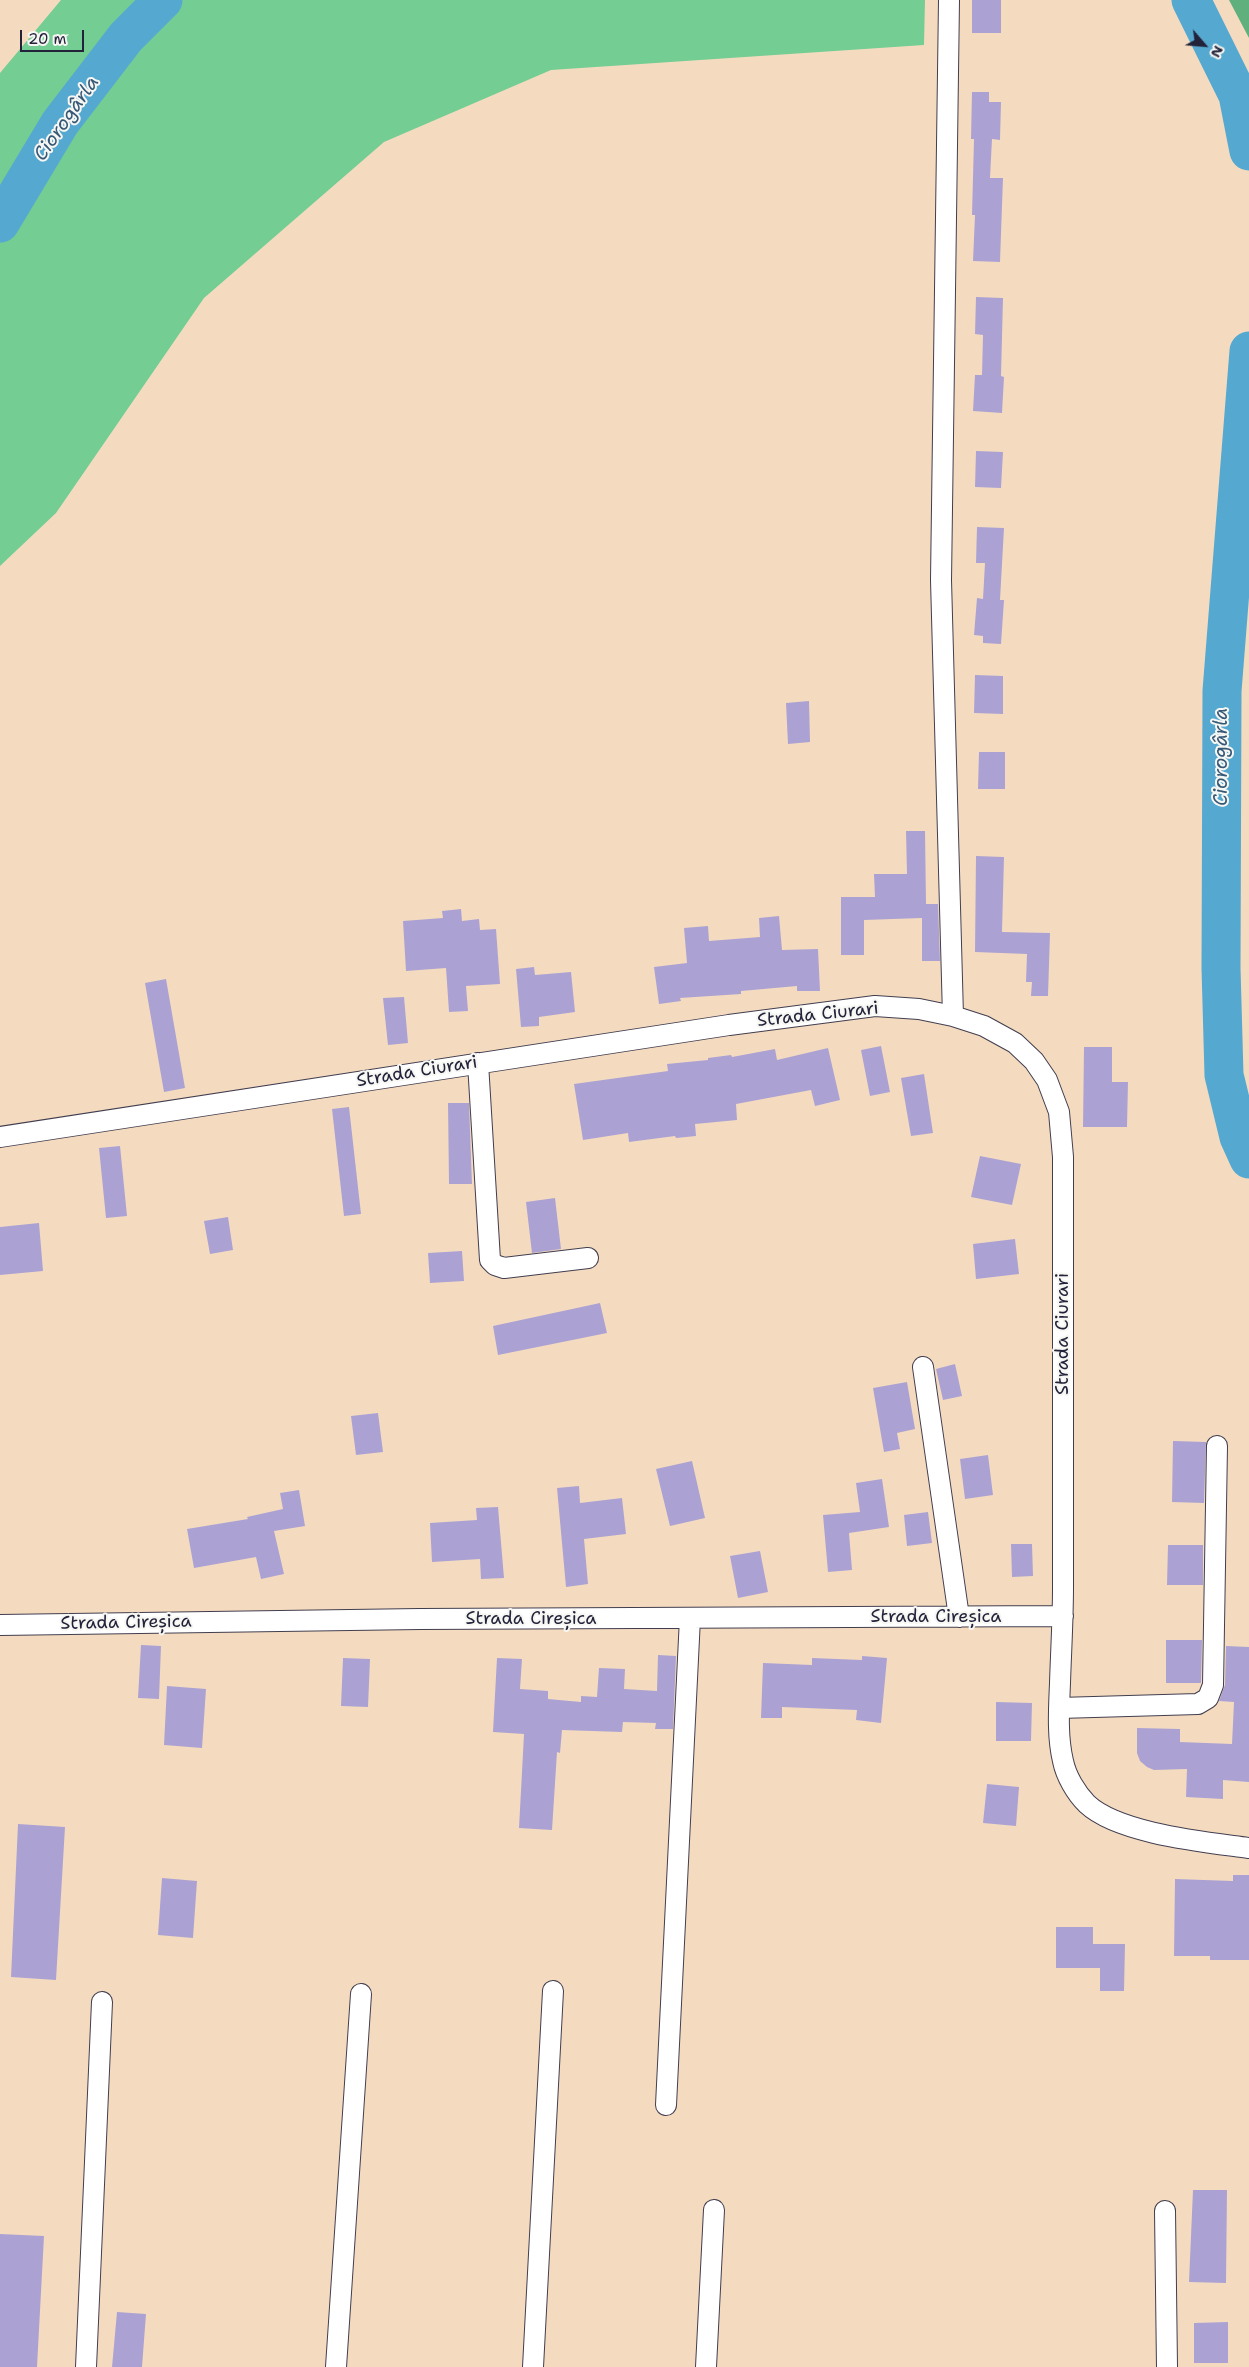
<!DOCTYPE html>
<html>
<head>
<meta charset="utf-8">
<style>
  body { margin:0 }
  #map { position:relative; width:1249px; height:2367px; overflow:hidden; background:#f4dbc0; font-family:"Shantell Sans",sans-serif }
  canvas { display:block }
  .north { position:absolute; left:1179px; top:20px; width:50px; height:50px; -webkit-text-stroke:4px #f6f6f2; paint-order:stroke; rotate:117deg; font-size:14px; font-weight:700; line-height:20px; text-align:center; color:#22223b }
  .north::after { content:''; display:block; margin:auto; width:18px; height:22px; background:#22223b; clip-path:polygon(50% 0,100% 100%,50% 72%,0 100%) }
  .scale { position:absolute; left:20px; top:30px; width:64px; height:22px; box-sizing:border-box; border:2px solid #22223b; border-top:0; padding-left:6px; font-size:15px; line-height:18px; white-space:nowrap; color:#22223b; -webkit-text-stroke:4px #f6f6f2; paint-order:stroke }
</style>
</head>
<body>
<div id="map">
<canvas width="1249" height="2367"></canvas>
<div class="north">N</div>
<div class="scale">20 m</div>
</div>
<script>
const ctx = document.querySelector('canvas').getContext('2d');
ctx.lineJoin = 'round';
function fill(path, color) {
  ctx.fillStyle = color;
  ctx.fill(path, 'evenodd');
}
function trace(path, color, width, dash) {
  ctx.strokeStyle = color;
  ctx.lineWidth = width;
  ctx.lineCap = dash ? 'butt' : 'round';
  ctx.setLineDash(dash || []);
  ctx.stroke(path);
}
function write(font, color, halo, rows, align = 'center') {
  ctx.font = font + ' "Shantell Sans",sans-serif';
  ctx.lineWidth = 4;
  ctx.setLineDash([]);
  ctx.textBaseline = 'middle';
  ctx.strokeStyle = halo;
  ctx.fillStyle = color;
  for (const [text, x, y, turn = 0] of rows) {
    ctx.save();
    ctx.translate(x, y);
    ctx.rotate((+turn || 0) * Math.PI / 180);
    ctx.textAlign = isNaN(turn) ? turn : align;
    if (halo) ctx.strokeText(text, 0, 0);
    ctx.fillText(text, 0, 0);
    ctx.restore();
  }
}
fill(new Path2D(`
  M61,0h864l-1,45 -373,25 -167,72 -180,156 -148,215 -56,53v-493z`), '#74cd93');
fill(new Path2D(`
  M1229,0h20v38z`), '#5fb07d');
trace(new Path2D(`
  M1191,0l47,95 11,56
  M0,223l60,-100 66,-86 37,-37
  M1249,351l-27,340 -1,277 3,107 15,62 10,22`), '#55a8d0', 39);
fill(new Path2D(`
  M972,0h29v33h-29z
  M972,92h17v10h12l-1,38 -8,-1 -2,39h13l-3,84 -27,-1 2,-46h-3l2,-76h-3z
  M976,297l27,1 -2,78 3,1 -2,36 -29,-2 2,-36h7l1,-40 -8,-1z
  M976,451l27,1 -2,36 -26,-1z
  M977,527l27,1 -4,72h4l-3,44 -18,-1v-7l-9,-1 3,-37 6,1 2,-36h-9z
  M975,675l28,1v38l-29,-1z
  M809,701l1,41 -22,2 -2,-41z
  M979,752h26v37h-27z
  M906,831h19l1,73h12l2,57h-18v-43l-58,2v35h-23v-58h34l-1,-23h33z
  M976,856l28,1 -2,75 48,1 -2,63h-17l1,-14h-6l1,-28 -52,-2z
  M461,909l1,12 17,-2 1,11 16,-1 4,55 -34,2 2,25 -19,1 -3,-44 -40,3 -3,-50 40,-3 -1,-7z
  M779,916l3,34 36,-1 2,42h-23v-5l-56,5v3l-61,4 1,3 -22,3 -5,-37 33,-4 -3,-35 24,-2 1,15 51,-4 -1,-19z
  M534,967l1,8 36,-3 4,40 -36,5v9l-18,1 -5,-58z
  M166,979l19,109 -21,4 -19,-109z
  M404,997l4,46 -20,2 -5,-47z
  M881,1046l9,46 -20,4 -9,-46z
  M1084,1047h28v35h16l-1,45h-44z
  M828,1048l12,52 -25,6 -4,-16 -75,14 1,16 -42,4 1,12 -20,2 -1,-2 -46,6 -1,-9 -45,7 -9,-56 94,-13 -1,-7 41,-4v-2l23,-3 1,2 43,-8 2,11z
  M924,1074l9,59 -22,3 -10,-58z
  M448,1103h21l3,81h-23z
  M349,1107l12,107 -17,2 -12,-107z
  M120,1146l7,70 -21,2 -7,-70z
  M980,1156l41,8 -9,41 -41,-8z
  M555,1198l6,51 -29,4 -6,-51z
  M228,1217l5,33 -23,4 -6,-33z
  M39,1223l4,48 -43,4v-48z
  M1015,1239l4,35 -43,5 -3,-35z
  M462,1251l2,30 -34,2 -2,-30z
  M600,1303l7,30 -109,22 -5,-29z
  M955,1364l7,32 -19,4 -7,-31z
  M907,1382l8,47 -18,4 3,16 -16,3 -11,-64z
  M378,1413l5,39 -27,3 -5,-39z
  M1173,1441l33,1 -2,61 -32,-1z
  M988,1455l5,40 -28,4 -5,-40z
  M692,1461l13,57 -35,8 -14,-57z
  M882,1479l7,48 -40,6 3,37 -24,2 -5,-57 37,-3 -4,-29z
  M579,1486l1,17 42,-5 4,36 -42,5 4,45 -22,3 -9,-99z
  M299,1490l6,36 -31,5 10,43 -23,5 -5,-22 -62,11 -7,-39 61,-10 -1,-2 36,-8 -3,-16z
  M498,1507l6,71 -23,1 -1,-20 -48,3 -2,-39 47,-3 -1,-12z
  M928,1512l4,31 -25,3 -3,-31z
  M1011,1544h21l1,32 -21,1z
  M1168,1545h35v40h-36z
  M760,1551l8,41 -30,6 -8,-42z
  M1166,1640h36l-1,43h-35z
  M141,1645l20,1 -2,53 -21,-1z
  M1226,1646l23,1v135l-26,-2v19l-37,-2 1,-28 -33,1 -7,-3 -7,-6 -3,-8v-25l43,1v13l52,2 2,-42 -15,-1 6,-16z
  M658,1655l18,1 -3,73h-18l1,-6 -33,-1 -1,10 -60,-2 -2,23 -3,-1 -5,78 -33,-2 5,-94 -31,-2 4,-74 25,1 -2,30 28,2v8l33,3v-6l16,1 2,-29 26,1 -1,20 33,2z
  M862,1656l25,2 -6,65 -25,-3 1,-10 -75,-3v11h-21l2,-55 49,2v-7l50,2z
  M343,1658l27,1 -2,48 -27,-1z
  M167,1686l39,3 -4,59 -38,-3z
  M996,1702l36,1 -1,38h-35z
  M987,1784l32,3 -3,39 -33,-3z
  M18,1824l47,3 -9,153 -45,-3z
  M1233,1875h16v85h-39v-4h-36l1,-77 58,2z
  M162,1878l35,3 -4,57 -35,-3z
  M1056,1927h37v17h32l-1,47h-24v-23h-44z
  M1193,2190h34l-1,93 -37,-1z
  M0,2234l44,2 -7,131h-37z
  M117,2312l29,2 -4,53h-30z
  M1228,2322v41h-34v-40z`), '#aba2d3');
const street = new Path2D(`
  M949,0l-8,580 12,436
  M478,1063l12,197 5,5 9,3 84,-10
  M0,1137l729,-112 146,-19 44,3 34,7 31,10 31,17 19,18 13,19 12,32 4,45c0,143 0,287 0,430 0,32 -2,64 -3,96 -1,25 -3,53 3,78 3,15 13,32 24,43 32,30 119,38 162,44
  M923,1367l36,250
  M0,1625l420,-6 643,-3
  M1059,1708l139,-4 10,-6 5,-13 4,-239
  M666,2105l24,-487
  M1165,2211l2,156
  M86,2367l16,-365
  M336,2367l25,-373
  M533,2367l20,-376
  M706,2367l8,-157`);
trace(street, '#423e4f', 22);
trace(street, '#fff', 20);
write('18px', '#22223b', '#f6f6f2', [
  ["Strada Ciurari",818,1015,-6],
  ["Strada Ciurari",417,1072,-9],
  ["Strada Ciurari",1063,1334,-90],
  ["Strada Cireșica",936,1617],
  ["Strada Cireșica",531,1619],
  ["Strada Cireșica",126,1623,-1]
]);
write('italic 19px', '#365877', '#f6f6f2', [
  ["Ciorogârla",67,119,-55],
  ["Ciorogârla",1222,757,-90]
]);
</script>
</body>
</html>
